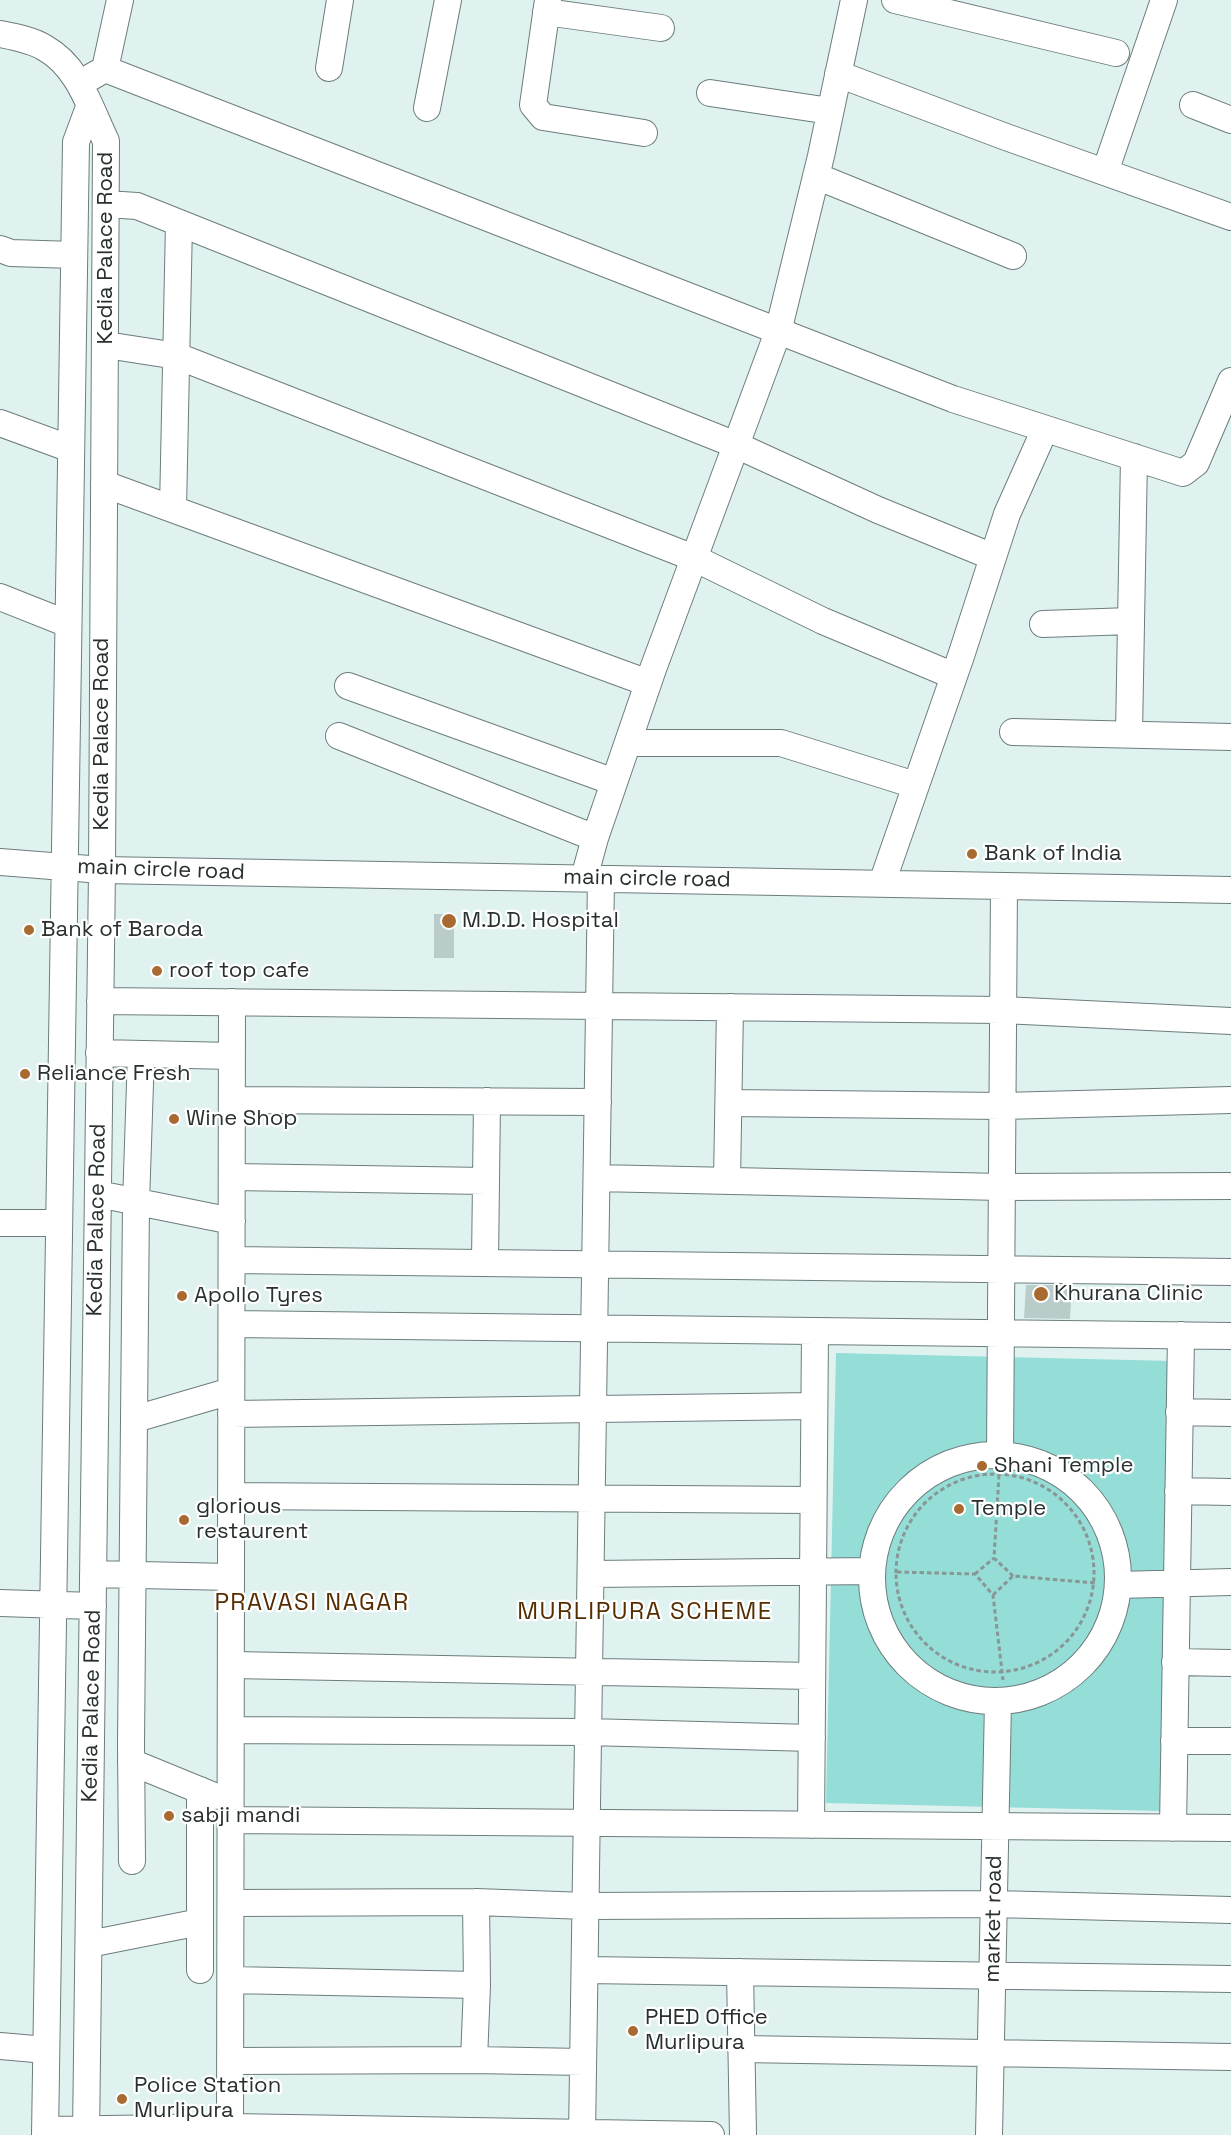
<!DOCTYPE html>
<html>
<head>
<meta charset="utf-8">
<style>
  body { margin:0 }
  canvas { display:block; background:#dff2f0 }
</style>
</head>
<body>
<canvas width="1231" height="2135"></canvas>
<script>
const ctx = document.querySelector('canvas').getContext('2d');
ctx.lineJoin = 'round';
function fill(path, color) {
  ctx.fillStyle = color;
  ctx.fill(path, 'evenodd');
}
function trace(path, color, width, dash) {
  ctx.strokeStyle = color;
  ctx.lineWidth = width;
  ctx.lineCap = dash ? 'butt' : 'round';
  ctx.setLineDash(dash || []);
  ctx.stroke(path);
}
function write(font, color, halo, rows, align = 'center') {
  ctx.font = font + ' "Space Grotesk",sans-serif';
  ctx.lineWidth = 4.5;
  ctx.setLineDash([]);
  ctx.textBaseline = 'middle';
  ctx.strokeStyle = halo;
  ctx.fillStyle = color;
  for (const [text, x, y, turn = 0] of rows) {
    ctx.save();
    ctx.translate(x, y);
    ctx.rotate((+turn || 0) * Math.PI / 180);
    ctx.textAlign = isNaN(turn) ? turn : align;
    if (halo) ctx.strokeText(text, 0, 0);
    ctx.fillText(text, 0, 0);
    ctx.restore();
  }
}
fill(new Path2D(`
  M836,1353l336,8 -11,450 -335,-8z`), '#95ddd7');
fill(new Path2D(`
  M434,914h20v44h-20z
  M1026,1285h46l-2,34 -46,-1z`), '#b9ccca');
const minor = new Path2D(`
  M548,0l-15,105 10,12 101,16
  M895,0l221,53
  M546,12l115,16
  M0,34c15,3 32,6 45,14 34,19 45,60 61,93l-4,729 -16,1265
  M329,68l11,-68
  M105,69l848,330 230,74 13,-10 35,-82
  M838,74l168,63 225,80
  M91,77l14,-8 15,-69
  M710,93l120,18
  M1193,105l38,15
  M427,108l21,-108
  M1105,172l59,-172
  M816,176l197,80
  M106,204l31,2 599,239 142,65 115,47
  M0,249l11,4 63,2
  M106,345l71,11 517,202 129,63 131,55
  M0,423l71,26
  M104,484l544,199
  M173,509l6,-286
  M0,597l68,27
  M1043,624l88,-3
  M348,686l266,96
  M1013,732l218,5
  M1129,734l5,-277
  M339,736l256,102
  M628,743h153l134,42
  M0,862l102,8 1129,20
  M584,878l11,-40 58,-169 125,-337 43,-176 33,-156
  M882,883l79,-227 46,-142 38,-85
  M100,1001l903,9 228,11
  M99,1053l133,3
  M232,1100l366,2
  M729,1103l273,3 229,-6
  M232,1177l254,4
  M597,1178l405,9 229,-1
  M727,1181l3,-174
  M98,1194l134,27
  M0,1223h58
  M232,1260l999,12
  M485,1262l2,-161
  M232,1324l999,12
  M1179,1412l52,1
  M231,1414l583,-8
  M135,1419l96,-28
  M1000,1454l4,-568
  M872 1578a123 123 0 1 1 246 0a123 123 0 1 1-246 0Z
  M1178,1491l53,1
  M231,1496l582,4
  M93,1574l138,3
  M591,1574l280,-3
  M1118,1585l113,-3
  M0,1603l93,3
  M1175,1662l56,1
  M232,1665l580,11
  M231,1730l357,2 224,6
  M1174,1741h57
  M131,1762l83,34
  M200,1790v180
  M231,1820l1000,8
  M811,1825l4,-494
  M1173,1828l8,-493
  M132,1861l-1,-117 5,-541 5,-149
  M231,1903l245,-1 110,4 408,-2 237,6
  M89,1944l111,-22
  M585,1970l646,9
  M740,1972l3,163
  M231,1980l246,5
  M0,2046l46,4
  M741,2049l490,8
  M474,2060l3,-75 -1,-83
  M231,2061l243,-1 109,2
  M230,2127l2,-1125
  M45,2130l185,-3 481,8
  M45,2135l31,-1993 13,-35
  M582,2135l19,-1256
  M989,2135l9,-433`);
trace(minor, '#6c7d7c', 28);
trace(new Path2D(`
  M896 1573a99 99 0 1 1 198 0a99 99 0 1 1-198 0Z
  M999,1475l-5,83 19,18
  M897,1572l78,2 18,21 10,85
  M975,1574l19,-16
  M993,1595l20,-19 82,7`), '#889695', 3, [4.5, 3]);
trace(minor, '#fff', 26);
for (const [x, y, r, color] of [
  [972,854,6,"#a86a30"],
  [449,921,8,"#a86a30"],
  [29,930,6,"#a86a30"],
  [157,971,6,"#a86a30"],
  [25,1074,6,"#a86a30"],
  [174,1119,6,"#a86a30"],
  [1041,1294,8,"#a86a30"],
  [182,1296,6,"#a86a30"],
  [982,1466,6,"#a86a30"],
  [959,1509,6,"#a86a30"],
  [184,1520,6,"#a86a30"],
  [169,1816,6,"#a86a30"],
  [633,2031,6,"#a86a30"],
  [122,2099,6,"#a86a30"]
]) {
  const dot = new Path2D();
  dot.arc(x, y, r, 0, 2 * Math.PI);
  ctx.fillStyle = color;
  ctx.fill(dot);
  trace(dot, '#fff', 2);
}
write('22px', '#282f2f', '#fff', [
  ["Kedia Palace Road",106,248,-90],
  ["Kedia Palace Road",102,734,-90],
  ["main circle road",161,870,2],
  ["main circle road",647,879,1],
  ["Kedia Palace Road",97,1220,-89],
  ["Kedia Palace Road",92,1706,-89],
  ["market road",994,1919,-89]
]);
write('22px', '#282f2f', '#fff', [
  ["Bank of India",984,854],
  ["M.D.D. Hospital",462,921],
  ["Bank of Baroda",41,930],
  ["roof top cafe",169,971],
  ["Reliance Fresh",37,1074],
  ["Wine Shop",186,1119],
  ["Khurana Clinic",1054,1294],
  ["Apollo Tyres",194,1296],
  ["Shani Temple",994,1466],
  ["glorious",196,1507],
  ["restaurent",196,1532],
  ["Temple",971,1509],
  ["sabji mandi",181,1816],
  ["PHED Office",645,2018],
  ["Murlipura",645,2043],
  ["Police Station",134,2086],
  ["Murlipura",134,2111]
], 'left');
ctx.letterSpacing = '1.5px';
write('24px', '#562d01', '#fff', [
  ["PRAVASI NAGAR",312,1603],
  ["MURLIPURA SCHEME",645,1612]
]);
ctx.letterSpacing = '0px';
</script>
</body>
</html>
